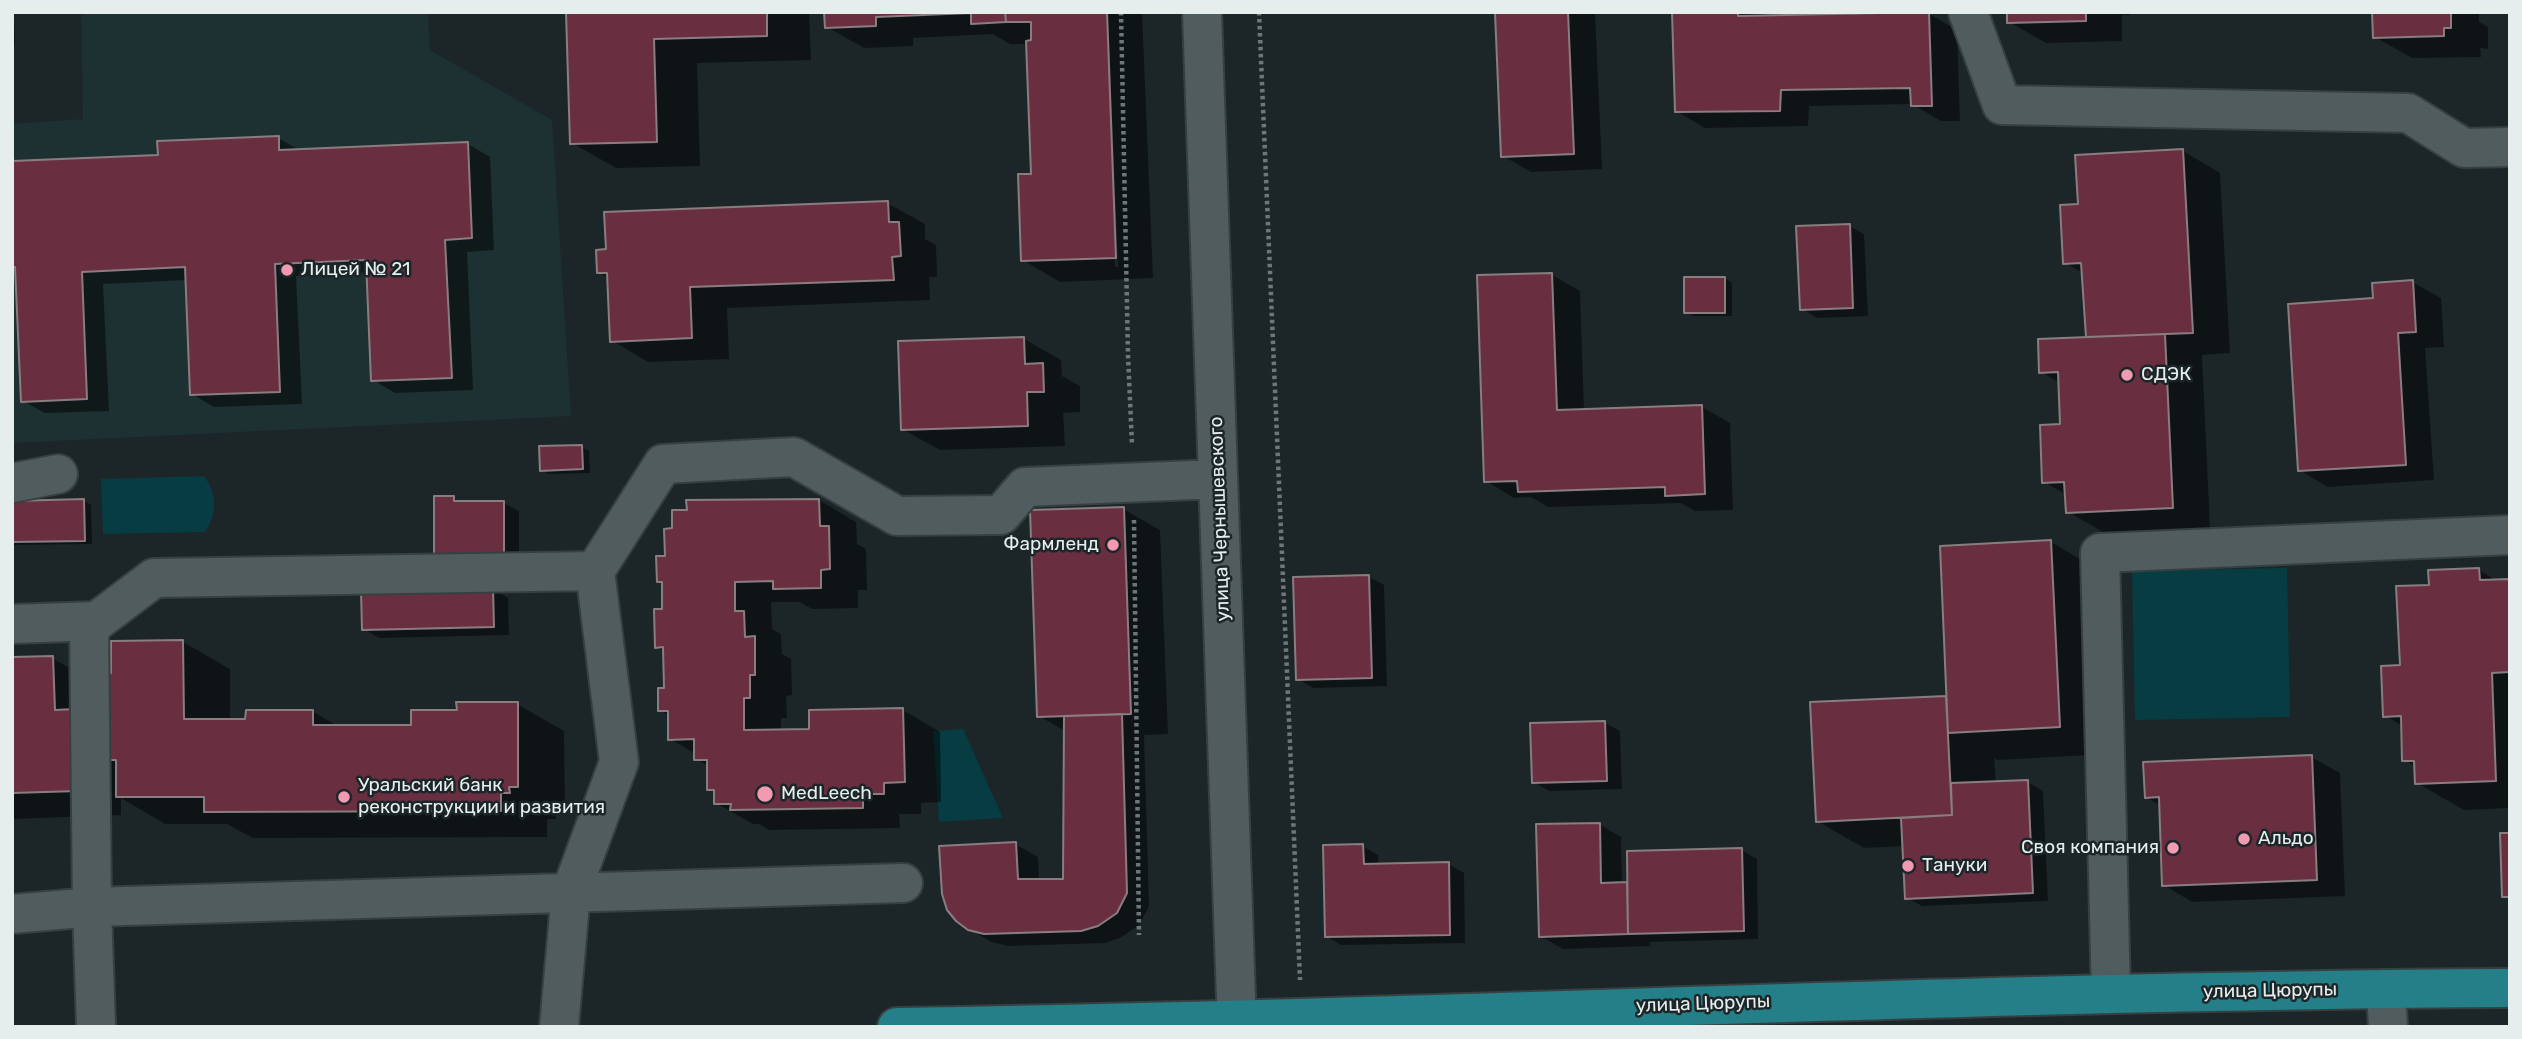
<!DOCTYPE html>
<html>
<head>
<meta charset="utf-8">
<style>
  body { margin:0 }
  #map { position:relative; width:2522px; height:1039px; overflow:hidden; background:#1c2628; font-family:Rubik,sans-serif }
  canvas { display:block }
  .frame { position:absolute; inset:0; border:14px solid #e6eded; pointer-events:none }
</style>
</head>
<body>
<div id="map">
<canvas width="2522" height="1039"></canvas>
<div class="frame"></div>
</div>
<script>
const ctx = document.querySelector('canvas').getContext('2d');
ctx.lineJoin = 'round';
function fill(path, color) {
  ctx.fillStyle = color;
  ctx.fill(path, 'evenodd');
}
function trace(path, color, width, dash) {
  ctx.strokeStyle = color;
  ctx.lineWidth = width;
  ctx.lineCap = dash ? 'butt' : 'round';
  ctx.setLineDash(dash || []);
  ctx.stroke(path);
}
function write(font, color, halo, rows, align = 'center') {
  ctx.font = font + ' Rubik,sans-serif';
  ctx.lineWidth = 5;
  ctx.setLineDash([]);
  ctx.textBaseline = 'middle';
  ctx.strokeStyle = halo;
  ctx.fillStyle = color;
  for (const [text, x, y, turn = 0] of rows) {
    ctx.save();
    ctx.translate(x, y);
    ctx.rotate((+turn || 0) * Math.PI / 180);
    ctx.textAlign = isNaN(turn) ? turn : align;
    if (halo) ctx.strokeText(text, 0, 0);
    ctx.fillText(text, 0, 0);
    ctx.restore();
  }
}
fill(new Path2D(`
  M81,12h347l2,38 122,70 19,296 -559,27v-319l71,-5z`), '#1d3032');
fill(new Path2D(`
  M204,476c14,19 13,37 1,56l-102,2 -2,-55z
  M2287,568l3,149 -155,3 -3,-149z
  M963,729l40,89 -64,4 -6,-91z`), '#073c42');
fill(new Path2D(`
  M12,12h2l1,33 -3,1z
  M568,12h241l2,48 -114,3 3,103 -84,2 -44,-25z
  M826,12h279l10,255h3l-10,-255h34l11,266 -93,4 -37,-22 10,-85 -6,-131h-17l-17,-10 -80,4v8l-49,2 -37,-21z
  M1497,12h98l7,157 -71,3 -28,-16z
  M1673,12h93v5l163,-3 28,16 3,91h-19l-29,-17 -103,2 -1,20 -103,2 -29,-17z
  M2009,12h121v3h-8v26l-76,2 -37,-21z
  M2374,12h105v10l9,5v22l-8,-1 1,9 -69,1 -37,-21z
  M278,138l23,13 167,-7 22,13 4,93 -27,2 6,138 -78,3 -22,-13 -4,-108 -73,4 6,128 -88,3 -22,-13 -5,-114 -84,4 6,127 -64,2 -22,-12 -6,-129 -5,-3v-106l148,-6z
  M2183,151l37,22 10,180 -28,2 8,173 -105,5 -37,-21 -1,-17 -23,-13 18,-57 -2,-42 -19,-11 46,-33 -4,-66 -18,-10 15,-57z
  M887,203l38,21v15l11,6 1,32h-8l1,23 -203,8 2,51 -81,3 -37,-22 -2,-62 -11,-6z
  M1849,226l15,8 4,82 -51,2 -15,-9z
  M1552,275l28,16 4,119 118,-3 28,16 3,87 -38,1 -14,-8 -133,4 -17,-10 -17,1 -28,-17z
  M1725,278l7,5v33h-39l-7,-4z
  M2412,282l29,16 3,49 -19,1 9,132 -106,7 -29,-17 75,-170z
  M1024,339l37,21 1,16 18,10v26l-17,1 2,33 -125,4 -38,-21z
  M582,447l7,4 1,22 -41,1 -8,-4z
  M453,498l9,5h42l15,8v51h-68l-15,-9z
  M819,500l37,22 1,22 9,5 1,41h-9v18l-46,1 -12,-7h-29l1,27 9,5 1,20 9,5 1,36 -6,1 1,22h-6v13h30l92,-21 37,22 1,70 -20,1v11h-22l1,14 -131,2 -10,-6h-6l-37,-21v-10l-7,-4 -1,-23 -12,-7v-5l-26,-15v-23l-11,-6 6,-21v-38l-9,-4 8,-36v-27l-5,-3 8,-23z
  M84,501l7,4 1,39 -80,1v-43z
  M1123,509l37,21 8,204 -24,1 5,171 -10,19 -19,13 -15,5 -97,3 -16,-4 -23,-13 46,-85 23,13 1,24h26v-150l-26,-15z
  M2051,542l48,28 9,184 -111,6 -3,-2 2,25 32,-1 15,9 5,110 -126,5 -15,-8 -2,-52 -41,2 -47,-27 -5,-117 136,-7z
  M2479,570l18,11 13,-1v228l-46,2 -47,-27 -1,-16 -12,-7 -1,-34 -18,-10 46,-129z
  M1369,577l15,8 3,101 -74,2 -15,-9z
  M493,589l15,9 1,37 -130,3 -15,-9z
  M183,642l47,27v52l82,-10 27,16 74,-1 46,-14 58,-8 47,27 1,82h-9v6h-9v18l-294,1 -26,-14h-62l-44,-26v17l-109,4v-160l40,-1 44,25z
  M1605,723l15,8 2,58 -73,2 -15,-9z
  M2311,757l29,16 5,123 -153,6 -28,-17 -3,-79 -15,-9z
  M1599,824l22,13 1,47 7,1 112,-35 16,9 1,80 -108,3v4l-87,3 -23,-13z
  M1362,846l16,9v10l71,-1 15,9 1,70 -124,2 -15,-9z`), '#0007');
const building = new Path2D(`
  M566,12h201v24l-113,3 3,103 -87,2z
  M824,12h181l1,10 -35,2v-11l-95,4v9l-51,2z
  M1005,12h102l9,246 -95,3 -3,-87h13l-5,-133 5,-1v-18h-25z
  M1495,12h73l6,142 -73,3z
  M1672,12h66v4l191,-4 3,94h-21l-1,-18 -129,2 -1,21 -105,1z
  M2007,12h79v9l-79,2z
  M2372,12h79v16h-7v8l-71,2z
  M279,136v14l189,-8 4,96 -27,2 7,138 -81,3 -5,-121 -91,4 5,128 -90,3 -5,-128 -103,5 5,127 -66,3 -6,-135h-3v-106l146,-6 -1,-14z
  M2183,149l10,184 -107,4 -5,-74 -18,1 -3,-59 18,-1 -3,-49z
  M888,201l1,21h10l2,34 -9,1 2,23 -204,7 2,51 -82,4 -3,-69h-10l-1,-23 10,-1 -2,-37z
  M1850,224l3,84 -53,2 -4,-84z
  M1552,273l5,137 145,-5 3,89 -40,2v-9l-147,5 -1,-11 -33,1 -7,-207z
  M1684,277h41v36h-41z
  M2413,280l3,52 -18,1 8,132 -108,6 -10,-167 85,-6 -1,-15z
  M2165,334l8,174 -107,5 -2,-31 -22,1 -2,-58 20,-1 -2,-52 -19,1 -1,-34z
  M1024,337l1,27 18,-1 1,29h-17l1,34 -127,4 -3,-89z
  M582,445l1,24 -43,2 -1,-25z
  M434,496h20v5h50v53h-70z
  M84,499l1,42 -73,1v-41z
  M819,499l1,27h9l1,43 -9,1v18l-48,1v-8l-38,1v29h9l1,26 10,-1v39h-5v23h-6v32l65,-1v-19l94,-2 2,74 -21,1v11h-21v14l-133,2 1,-6h-17v-14h-7v-30h-13v-21l-26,1v-29h-10v-23h6l-1,-41 -8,1 -1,-39h8v-27h-5l-1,-26h9l-1,-27 8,-1v-18h15l-1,-10z
  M1124,507l7,207 -94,3 -7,-207z
  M2051,540l9,187 -112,6 -8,-187z
  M2479,568l1,12 30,-1v93l-18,1 4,108 -81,3 -1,-23h-12l-1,-45 -18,1 -2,-51 19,-1 -4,-79 33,-1 -1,-15z
  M1369,575l3,103 -76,2 -3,-103z
  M493,587l1,40 -132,3 -1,-40z
  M183,640l1,79h61l1,-9h67v15h98v-15h46l-1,-8h62v85h-9l1,6h-9v18l-297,1v-15h-88v-37h-8l-1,-87h4v-32z
  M53,656l2,54 20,-1 3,82 -66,2v-136z
  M1946,696l6,119 -136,7 -6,-120z
  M1122,714l5,179 -10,20 -19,13 -17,5 -97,3 -16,-4 -12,-9 -9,-11 -5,-16 -3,-48 77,-4 2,37h45l1,-163z
  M1605,721l2,60 -75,2 -2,-60z
  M2312,755l5,125 -155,6 -3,-89 -14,1 -2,-36z
  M2028,780l5,113 -128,6 -4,-81 51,-3 -1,-32z
  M1600,823l1,60 26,-1 1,52 -89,3 -3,-113z
  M2500,833h10v64h-8z
  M1363,844l1,20 85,-2 1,73 -125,2 -2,-92z
  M1742,848l2,83 -116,3 -1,-83z`);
fill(building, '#6a2e41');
trace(building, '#897d80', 2);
const minor = new Path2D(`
  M1202,12l35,1015
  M1968,12l34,93 406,8 56,35 46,-1
  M12,483l46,-9
  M89,622l3,285 4,120
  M12,624l85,-3 57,-43 441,-7 68,-107 131,-7 103,59 104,-1 24,-28 193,-8
  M12,914l80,-7 811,-24
  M2386,989l2,38
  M2111,994l-11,-441 410,-18
  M559,1027l12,-135 48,-130 -24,-191`);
const major = new Path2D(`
  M897,1027c538,-8 1075,-36 1613,-39`);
trace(minor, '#374041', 42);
trace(major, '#374041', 42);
trace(new Path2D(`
  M1121,12l7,343 4,90
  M1259,12l41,968
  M1134,520l5,415`), '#6e7778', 4.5, [3.5, 3.5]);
trace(minor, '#505c5d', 38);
trace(major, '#257f88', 38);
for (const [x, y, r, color] of [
  [287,270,7,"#f19ab2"],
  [2127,375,7,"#f19ab2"],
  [1113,545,7,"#f19ab2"],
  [765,794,9,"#f19ab2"],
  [344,797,7,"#f19ab2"],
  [2244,839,7,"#f19ab2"],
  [2173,848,7,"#f19ab2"],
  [1908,866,7,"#f19ab2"]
]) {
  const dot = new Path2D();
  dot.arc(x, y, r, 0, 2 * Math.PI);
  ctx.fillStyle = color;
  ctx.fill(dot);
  trace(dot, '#1c2628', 2.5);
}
write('19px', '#e6eded', '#1c2628', [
  ["Лицей № 21",301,270],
  ["СДЭК",2141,375],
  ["Фармленд",1099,545,"right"],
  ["Уральский банк",358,786],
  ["реконструкции и развития",358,808],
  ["MedLeech",781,794],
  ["Альдо",2258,839],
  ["Своя компания",2159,848,"right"],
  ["Тануки",1922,866]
], 'left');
write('19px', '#e6eded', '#1c2628', [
  ["улица Чернышевского",1220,519,-92],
  ["улица Цюрупы",2270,991,-1],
  ["улица Цюрупы",1703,1004,-2]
]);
</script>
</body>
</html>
